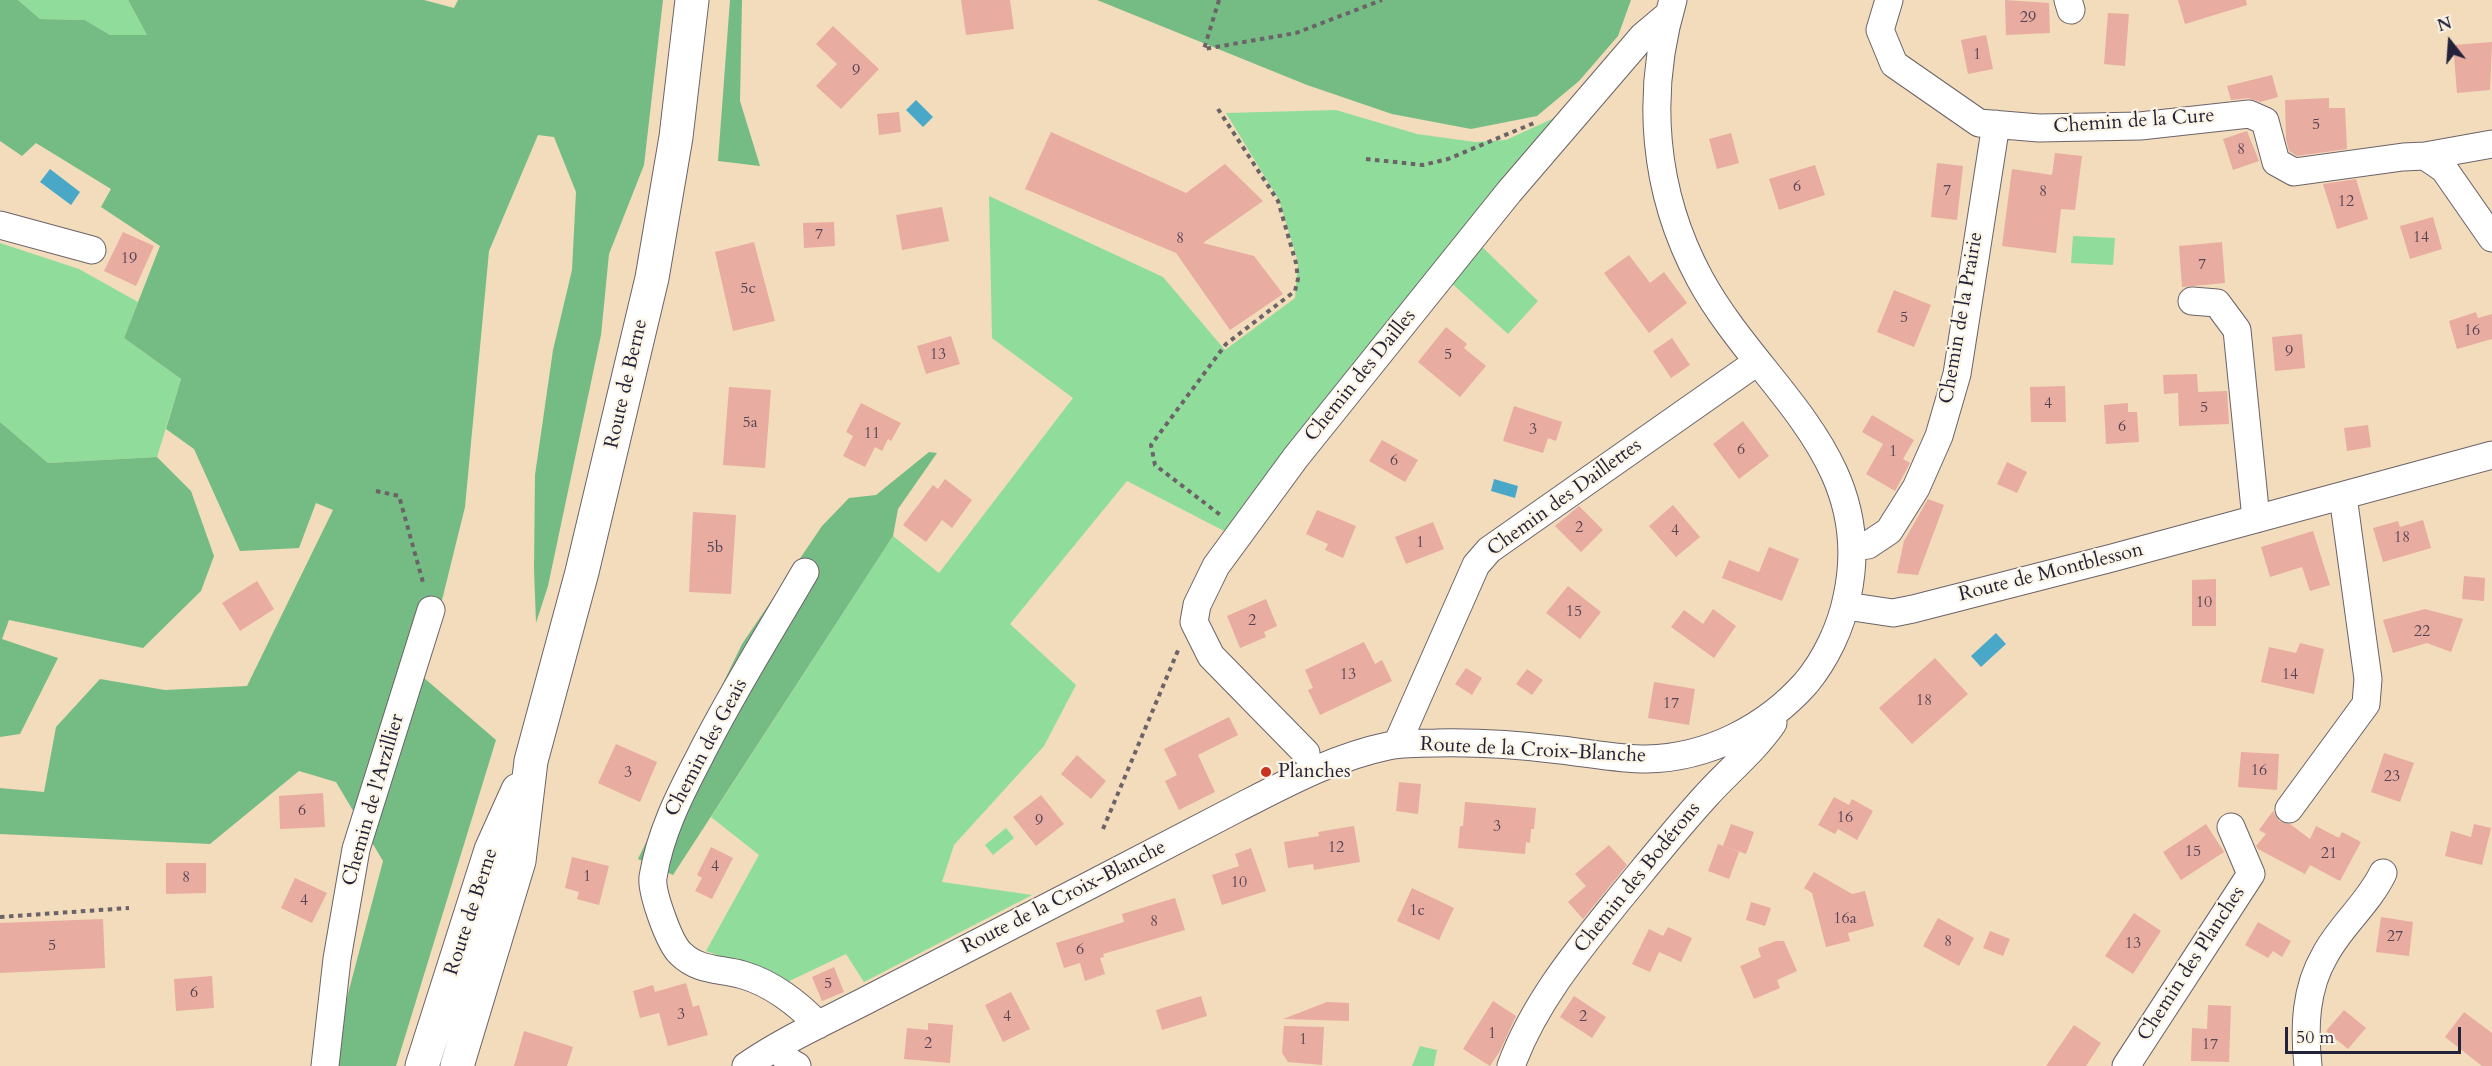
<!DOCTYPE html>
<html>
<head>
<meta charset="utf-8">
<style>
  body { margin:0 }
  #map { position:relative; width:2492px; height:1066px; overflow:hidden; background:#f2dcbc; font-family:Cardo,serif }
  canvas { display:block }
  .north { position:absolute; left:2420px; top:12px; width:60px; height:60px; -webkit-text-stroke:4px #fcf5e5; paint-order:stroke; rotate:343deg; font-size:16px; font-weight:700; line-height:24px; text-align:center; color:#22223b }
  .north::after { content:''; display:block; margin:auto; width:21px; height:27px; background:#22223b; clip-path:polygon(50% 0,100% 100%,50% 72%,0 100%) }
  .scale { position:absolute; left:2285px; top:1027px; width:176px; height:27px; box-sizing:border-box; border:3px solid #22223b; border-top:0; padding-left:8px; font-size:18px; line-height:21px; white-space:nowrap; color:#22223b; -webkit-text-stroke:4px #fcf5e5; paint-order:stroke }
</style>
</head>
<body>
<div id="map">
<canvas width="2492" height="1066"></canvas>
<div class="north">N</div>
<div class="scale">50 m</div>
</div>
<script>
const ctx = document.querySelector('canvas').getContext('2d');
ctx.lineJoin = 'round';
function fill(path, color) {
  ctx.fillStyle = color;
  ctx.fill(path, 'evenodd');
}
function trace(path, color, width, dash) {
  ctx.strokeStyle = color;
  ctx.lineWidth = width;
  ctx.lineCap = dash ? 'butt' : 'round';
  ctx.setLineDash(dash || []);
  ctx.stroke(path);
}
function write(font, color, halo, rows, align = 'center') {
  ctx.font = font + ' Cardo,serif';
  ctx.lineWidth = 4.5;
  ctx.setLineDash([]);
  ctx.textBaseline = 'middle';
  ctx.strokeStyle = halo;
  ctx.fillStyle = color;
  for (const [text, x, y, turn = 0] of rows) {
    ctx.save();
    ctx.translate(x, y);
    ctx.rotate((+turn || 0) * Math.PI / 180);
    ctx.textAlign = isNaN(turn) ? turn : align;
    if (halo) ctx.strokeText(text, 0, 0);
    ctx.fillText(text, 0, 0);
    ctx.restore();
  }
}
fill(new Path2D(`
  M18,0h110l19,35h-37l-25,-15 -45,-1z
  M1581,93l-351,441 -103,-53 -117,143 66,61 -32,61 -90,99 -12,37 90,13 -168,87 -18,-28 -67,32 -34,-21 -39,-14 53,-96 -48,-38 182,-281 46,37 134,-175 -81,-60 -3,-142 174,81 62,73 70,-52 3,-36 -19,-62 -53,-87 110,-3 81,24 58,8 31,-2 46,-21z
  M2073,236l42,2 -2,27 -42,-2z
  M0,243l79,26 59,33 -14,36 57,41 -24,78 -109,6 -48,-41z
  M1480,245l58,56 -30,33 -60,-54z
  M1006,828l8,10 -21,17 -8,-10z
  M1420,1046l17,4 -3,16h-22z`), '#90dd9b');
fill(new Path2D(`
  M0,0h18l22,19 45,1 25,15h37l-19,-35h296l30,8 4,-8h205l-19,165 -35,89 -8,81 -53,251 -12,37 -2,-55 1,-93 18,-125 19,-80 4,-78 -22,-55 -16,-2 -49,116 -24,256 -42,170 73,63 -100,326h-67l54,-205 -47,-79 -37,-11 -89,73 -210,-10v-46l44,4 12,-65 44,-48 65,11 82,-4 86,-176 -17,-7 -17,45 -59,3 -46,-102 -28,-20 15,-50 -57,-41 36,-92 -59,-39 10,-18 -75,-46 -14,13 -22,-15z
  M730,0h12l-2,101 20,65 -42,-5z
  M1097,0h534l-13,36 -39,45 -42,35 -66,13 -79,-15 -85,-29z
  M0,422l48,41 109,-6 34,34 23,65 -13,35 -58,57 -134,-28 -7,19 56,19 -38,76 -20,3z
  M929,452l8,1 -39,56 -5,27 -220,339 -35,-16 104,-215 80,-118 27,-28 27,-3z`), '#74bc83');
fill(new Path2D(`
  M916,100l17,17 -10,10 -17,-17z
  M50,169l30,23 -9,13 -31,-23z
  M1494,479l24,7 -3,12 -24,-7z
  M1996,633l10,11 -25,23 -10,-11z`), '#49a8c8');
fill(new Path2D(`
  M961,0h49l4,29 -48,6z
  M2005,0l44,3 1,30 -44,2z
  M2178,0h68l1,5 -62,19z
  M2108,13l21,1 -4,52 -21,-2z
  M833,26l46,43 -38,40 -25,-23 21,-22 -21,-20z
  M1986,35l7,34 -25,5 -7,-34z
  M2492,42l-2,48 -33,3 -4,-48z
  M2272,75l6,22 -18,5 -12,-4 -17,2 -4,-14z
  M2329,98v10h16l2,41 -50,7 -8,-5 -3,-12 -1,-39z
  M899,112l2,20 -22,3 -2,-21z
  M2247,131l12,30 -26,9 -10,-31z
  M1051,132l135,61 39,-29 38,37 -60,42 51,13 29,38 -53,36 -54,-77 -151,-64z
  M1731,133l8,30 -22,6 -8,-30z
  M2055,153l27,3 -7,54 -14,-1 -5,44 -54,-7 10,-77 40,6z
  M1937,163l26,3 -6,54 -26,-3z
  M1815,165l10,30 -46,15 -10,-31z
  M2356,179l12,40 -31,10 -14,-45z
  M942,207l7,34 -47,9 -6,-35z
  M2433,217l9,32 -32,10 -10,-33z
  M834,222l1,24 -31,2 -1,-25z
  M123,232l31,14 -18,40 -32,-15z
  M754,242l21,79 -42,10 -18,-79z
  M2222,242l3,41 -43,4 -3,-41z
  M1629,255l21,28 14,-11 23,31 -38,30 -45,-60z
  M1894,290l37,15 -17,42 -37,-15z
  M2476,312l2,6 14,-4v25l-35,10 -8,-28z
  M1446,327l21,17 -3,4 22,18 -26,31 -42,-35z
  M2302,334l3,34 -30,3 -3,-34z
  M951,336l9,28 -34,10 -9,-28z
  M1672,338l18,27 -19,13 -18,-27z
  M2197,374l1,18 29,-1 2,33 -50,2 -1,-33 -14,1 -1,-19z
  M2065,386l1,36h-35l-1,-35z
  M729,387l42,3 -6,78 -42,-3z
  M861,403l40,20 -10,18 -3,-2 -6,12 -7,-4 -10,20 -22,-11 10,-20 -7,-4z
  M2128,403v9h9l2,30 -33,2 -2,-39z
  M1514,406l48,16 -6,19 -8,-3 -5,15 -40,-12z
  M1872,415l42,25 -11,19 7,4 -15,28 -29,-17 17,-30 -21,-12z
  M1743,421l26,35 -30,23 -26,-35z
  M2368,425l3,22 -24,4 -3,-23z
  M1382,440l36,20 -13,22 -36,-21z
  M2007,462l20,10 -10,21 -20,-9z
  M945,479l27,21 -20,28 -10,-8 -16,22 -23,-17 30,-40 5,4z
  M1928,499l16,6 -26,70 -21,-2 7,-32z
  M1673,505l27,32 -24,20 -27,-31z
  M1579,506l24,24 -22,22 -26,-26z
  M1317,510l39,16 -13,32 -18,-8 3,-6 -22,-10z
  M693,512l43,3 -5,79 -42,-2z
  M2423,520l8,28 -48,14 -10,-34 25,-7 2,6z
  M1433,522l11,27 -38,15 -11,-27z
  M2313,531l17,54 -20,6 -8,-24 -32,10 -9,-30z
  M1769,547l30,12 -17,42 -60,-23 7,-18 30,12z
  M2464,576l21,2 -1,23 -22,-2z
  M2216,579v47h-24v-46z
  M257,581l17,28 -34,22 -18,-28z
  M1568,586l33,26 -21,27 -34,-26z
  M1266,599l11,27 -13,6 2,5 -26,11 -13,-32z
  M1713,609l23,17 -22,32 -43,-31 13,-17 19,14z
  M2425,609l38,10 -12,33 -24,-9 -34,10 -10,-33z
  M1364,642l11,22 7,-4 10,21 -72,34 -12,-25 5,-2 -8,-18z
  M2300,643l24,6 -10,45 -53,-12 8,-35 27,6z
  M1935,658l33,36 -56,50 -33,-36z
  M1466,668l16,10 -10,17 -17,-11z
  M1527,669l16,11 -11,15 -16,-11z
  M1654,682l41,7 -6,36 -41,-7z
  M1229,717l9,18 -40,20 17,37 -36,18 -14,-29 12,-6 -13,-26z
  M616,744l41,18 -17,40 -42,-19z
  M2241,752l38,2 -2,36 -39,-3z
  M2384,753l30,10 -14,39 -29,-10z
  M1077,755l29,26 -15,18 -30,-25z
  M1399,782l22,2 -3,30 -22,-3z
  M323,793l2,34 -45,2 -1,-33z
  M1041,795l23,29 -28,22 -23,-29z
  M1834,797l15,8 3,-6 21,12 -16,29 -19,-11 -3,5 -17,-9z
  M1465,802l71,6 -2,21h-3l-1,14 -4,-1 -1,12 -67,-6 2,-22h3z
  M2273,811l6,10 11,3 20,15 6,-13 23,12 3,-6 19,10 -21,39 -30,-16 -5,9 -47,-25 -2,-3 10,-12 -7,-4z
  M1731,824l23,8 -8,22 -23,-8z
  M2206,824l18,28 -43,28 -18,-28z
  M2474,824l17,4 -9,37 -37,-9 6,-25 20,6z
  M1354,826l6,36 -46,8 -1,-6 -25,4 -4,-26 35,-6 -1,-4z
  M1718,844l21,8 -10,27 -21,-8z
  M1609,845l18,20 -44,54 -15,-17 18,-16 -11,-12z
  M711,847l22,11 -21,41 -17,-8 7,-13 -5,-3z
  M1251,848l15,43 -44,14 -10,-30 27,-9 -4,-12z
  M572,857l37,9 -10,39 -22,-6 2,-7 -14,-4z
  M166,863h40v30l-40,1z
  M1814,872l38,22 13,-3 9,35 -26,7 2,8 -24,6 -14,-54 -8,-5z
  M295,878l32,15 -15,30 -31,-15z
  M1412,888l42,20 -15,32 -42,-19z
  M1175,898l10,32 -82,24 1,3 -4,1 5,16 -20,7 -5,-18 -16,5 -8,-25 68,-21 -2,-8z
  M1751,902l20,6 -6,18 -19,-6z
  M2134,913l27,18 -28,43 -28,-18z
  M2381,917l32,5 -4,34 -33,-4z
  M1938,918l36,20 -15,28 -36,-20z
  M103,919l2,49 -105,5v-50z
  M2258,922l33,19 -9,16 -9,-6 -5,7 -23,-13z
  M1668,927l24,11 -11,24 -22,-10 -9,20 -18,-8 17,-35 14,7z
  M1990,931l20,8 -7,17 -20,-8z
  M1776,941h8l13,30 -20,9 3,8 -26,11 -14,-33 21,-9 -3,-9z
  M834,967l10,25 -22,9 -10,-24z
  M212,976l2,32 -38,3 -2,-32z
  M686,983l7,24 6,-2 9,30 -40,11 -9,-33 -19,5 -7,-27 20,-6 2,7z
  M1011,992l19,37 -27,13 -18,-37z
  M1201,996l6,20 -45,14 -6,-20z
  M1574,996l32,21 -14,21 -32,-21z
  M1493,1001l23,15 -16,35 -10,15 -27,-17z
  M1327,1002l22,1v18l-66,-2z
  M2208,1005l23,1 -2,56 -38,-1 1,-33 15,1z
  M2344,1010l22,18 -18,21 -22,-18z
  M2464,1012l28,21v33h-10l-37,-29z
  M928,1023l25,2 -3,38 -46,-4 3,-31 21,2z
  M2074,1025l27,18 -15,23h-40z
  M1284,1026l40,1 -2,38 -34,-3 -6,-9z
  M524,1031l49,16 -6,19h-53z`), '#e9aca0');
const minor = new Path2D(`
  M1889,0l-9,30 14,34 85,59 60,5 101,-2 109,-12 16,7 11,41 18,10 109,-15 22,-1 19,13 48,69
  M2068,0l3,10
  M2425,156l67,-12
  M0,225l92,25
  M2192,301l25,2 20,27 19,189
  M1853,547l15,-2 21,-14 27,-43 23,-52 18,-62 39,-250
  M805,572c-36,62 -74,122 -106,186 -20,38 -39,76 -46,119 -2,15 16,65 27,76 19,19 40,15 63,22 28,8 56,29 75,50
  M1846,606l47,7 20,-4 199,-51 380,-103
  M1397,744l79,-179 13,-15 268,-188
  M1306,753l-95,-97 -17,-34 3,-17 19,-39 80,-109 213,-265 134,-156 25,-21
  M2289,809l77,-105 2,-25 -25,-183
  M778,1047l9,13 10,6
  M325,1066l12,-107 19,-110 75,-239
  M746,1066c36,-25 78,-44 117,-64 77,-40 154,-79 231,-119 48,-25 96,-50 144,-75 49,-25 97,-51 150,-62 16,-3 32,-3 48,-3 41,-1 84,2 125,7 28,3 57,9 85,9 62,-1 120,-31 160,-76 20,-24 35,-56 41,-86 31,-140 -88,-210 -147,-318 -47,-87 -55,-185 -27,-279
  M1511,1066c23,-63 67,-116 109,-168 28,-34 55,-68 85,-101 22,-25 48,-45 68,-74
  M2126,1066l125,-192 -20,-47
  M2308,1066c-4,-38 -3,-77 17,-111 16,-30 43,-51 58,-82`);
const major = new Path2D(`
  M422,1066l69,-216 27,-60
  M457,1066l62,-205 12,-100 51,-189 70,-294 24,-141 16,-137`);
trace(minor, '#6b6368', 29);
trace(major, '#6b6368', 35);
trace(new Path2D(`
  M1219,0l-15,49 92,-16 86,-33
  M1218,109l60,92 18,62 2,16 -3,12 -69,53 -75,101 4,20 68,52
  M1366,159l57,6 25,-6 86,-36
  M376,491l23,5 25,90
  M1103,829l76,-181
  M0,917l129,-9`), '#6b6368', 4, [4.5, 4.5]);
trace(minor, '#fff', 27);
trace(major, '#fff', 33);
for (const [x, y, r, color] of [
  [1266,772,6,"#c8321e"]
]) {
  const dot = new Path2D();
  dot.arc(x, y, r, 0, 2 * Math.PI);
  ctx.fillStyle = color;
  ctx.fill(dot);
  trace(dot, '#fcf5e5', 2);
}
write('16px', '#544454', null, [
  ["29",2028,18],
  ["1",1977,55],
  ["9",856,71],
  ["5",2316,125],
  ["8",2241,150],
  ["6",1797,187],
  ["7",1947,191],
  ["8",2043,192],
  ["12",2346,202],
  ["7",819,235],
  ["14",2421,238],
  ["8",1180,239],
  ["19",129,259],
  ["7",2202,265],
  ["5c",748,289],
  ["5",1904,318],
  ["16",2472,331],
  ["9",2289,352],
  ["13",938,355],
  ["5",1448,355],
  ["4",2048,404],
  ["5",2204,408],
  ["5a",750,423],
  ["6",2122,427],
  ["3",1533,430],
  ["11",872,434],
  ["6",1741,450],
  ["1",1893,452],
  ["6",1394,461],
  ["2",1579,528],
  ["4",1675,531],
  ["18",2402,538],
  ["1",1420,543],
  ["5b",715,548],
  ["10",2204,603],
  ["15",1574,612],
  ["2",1252,621],
  ["22",2422,632],
  ["13",1348,675],
  ["14",2290,675],
  ["18",1924,701],
  ["17",1671,704],
  ["16",2259,771],
  ["3",628,773],
  ["23",2392,777],
  ["6",302,811],
  ["16",1845,818],
  ["9",1039,821],
  ["3",1497,827],
  ["12",1336,848],
  ["15",2193,852],
  ["21",2329,854],
  ["4",715,867],
  ["1",587,877],
  ["8",186,878],
  ["10",1239,883],
  ["4",304,901],
  ["1c",1417,911],
  ["16a",1845,919],
  ["8",1154,922],
  ["27",2395,937],
  ["8",1948,942],
  ["13",2133,944],
  ["5",52,946],
  ["6",1080,950],
  ["5",828,984],
  ["6",194,993],
  ["3",681,1015],
  ["4",1007,1017],
  ["2",1583,1017],
  ["1",1492,1034],
  ["1",1303,1040],
  ["2",928,1044],
  ["17",2210,1045]
]);
write('20px', '#22223b', '#fcf5e5', [
  ["Chemin de la Cure",2134,122,-4],
  ["Chemin de la Prairie",1962,318,-80],
  ["Chemin des Dailles",1361,376,-51],
  ["Route de Berne",627,384,-77],
  ["Chemin des Daillettes",1565,498,-36],
  ["Route de Montblesson",2051,573,-14],
  ["Chemin des Geais",707,748,-62],
  ["Route de la Croix-Blanche",1533,751,3],
  ["Chemin de l'Arzillier",374,800,-74],
  ["Chemin des Bodérons",1638,878,-51],
  ["Route de la Croix-Blanche",1064,898,-27],
  ["Route de Berne",472,912,-72],
  ["Chemin des Planches",2192,964,-57]
]);
write('20px', '#22223b', '#fcf5e5', [
  ["Planches",1278,772]
], 'left');
</script>
</body>
</html>
